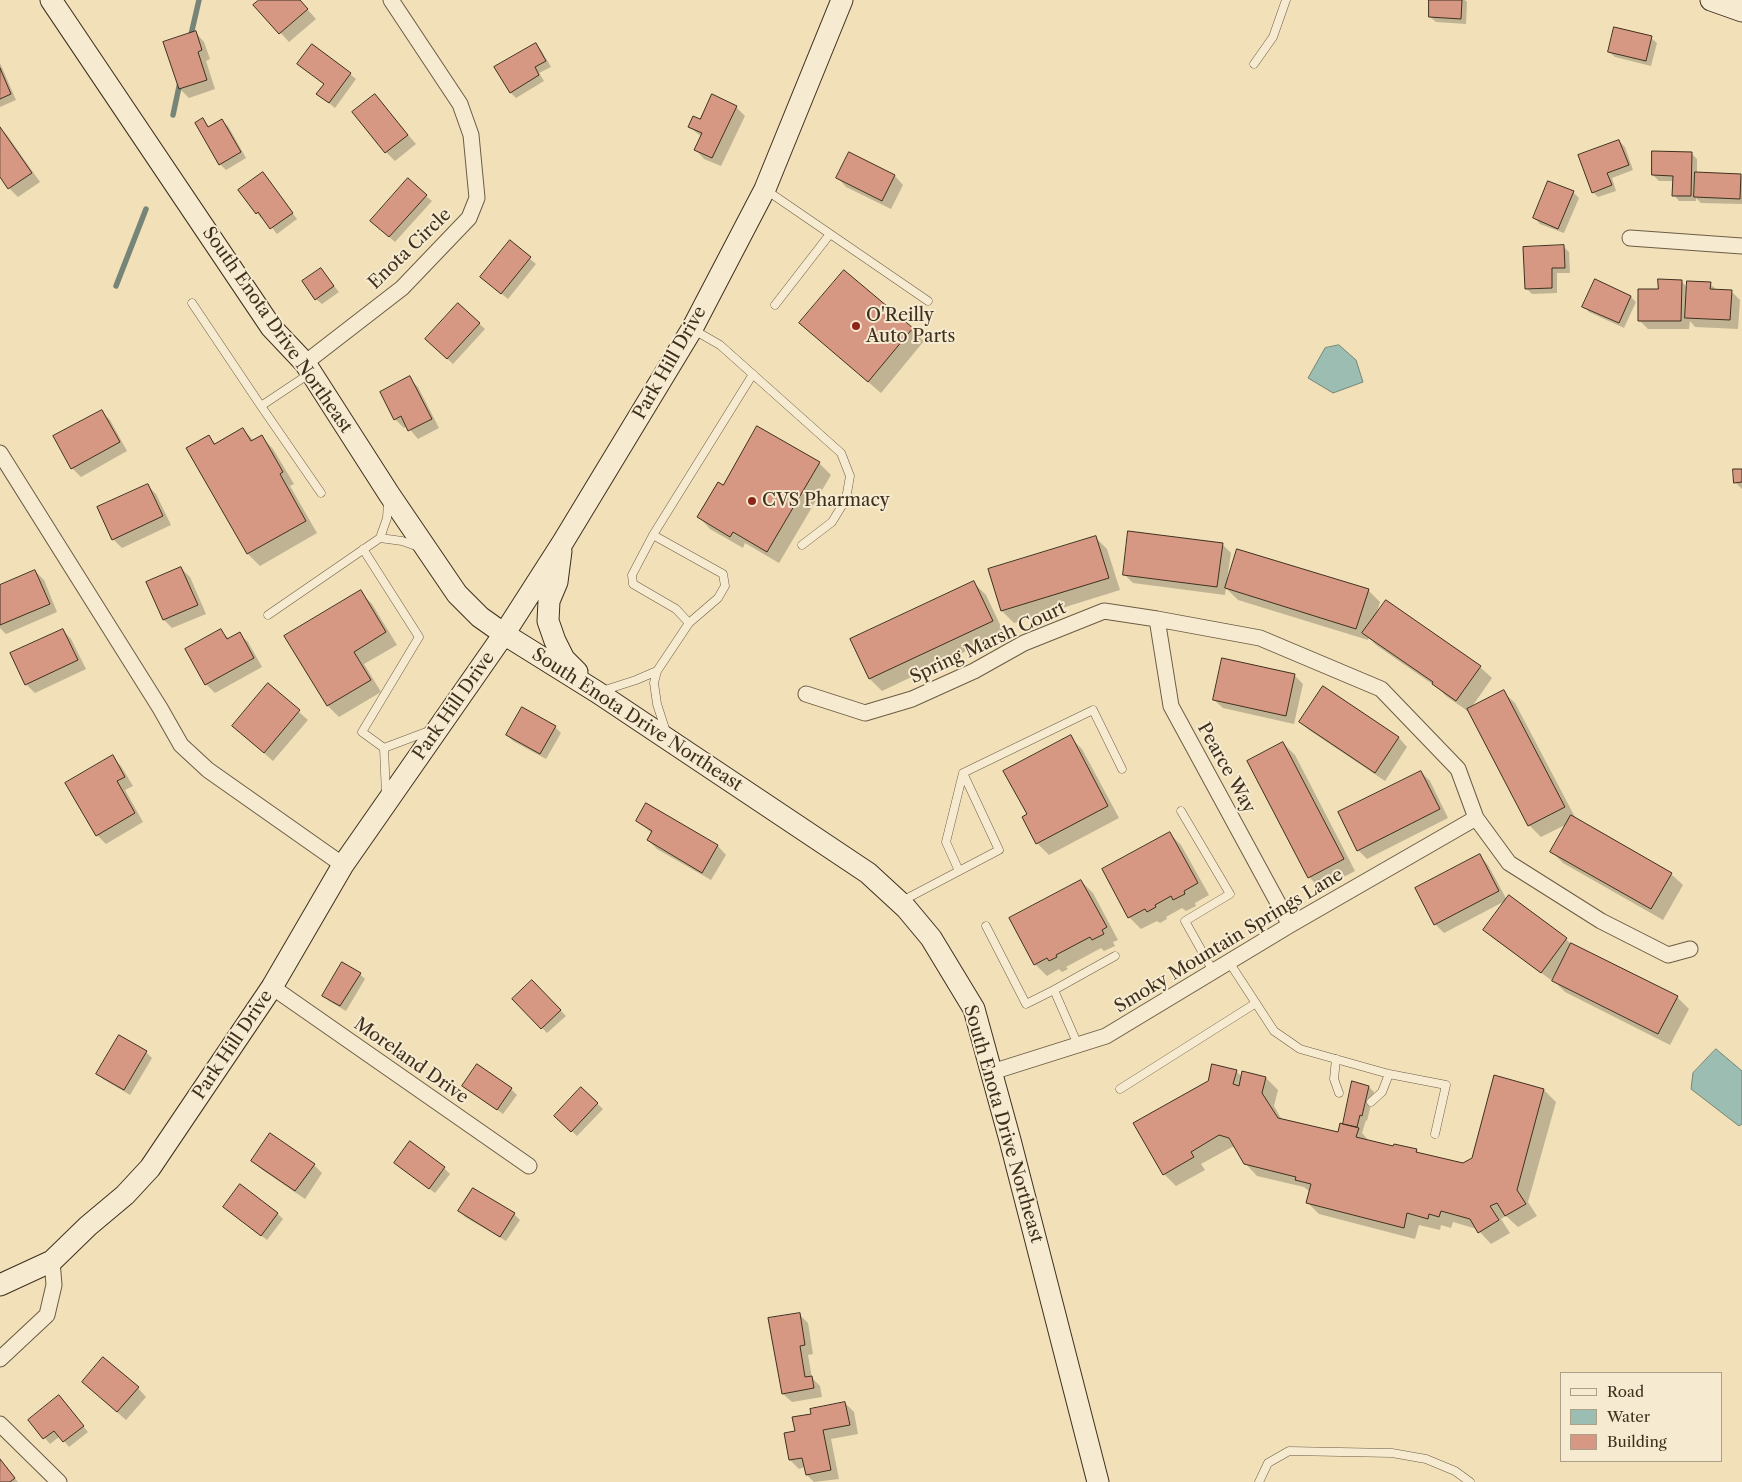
<!DOCTYPE html>
<html>
<head>
<meta charset="utf-8">
<style>
  body { margin:0 }
  #map { position:relative; width:1742px; height:1482px; overflow:hidden; background:#f1e0b8; font-family:"Libre Caslon Text",serif }
  canvas { display:block }
  .legend { position:absolute; left:1560px; top:1372px; width:162px; height:90px; box-sizing:border-box; background:#f6ebd1; border:1px solid #ada089; margin:0; padding:6px 9px; list-style:none; font-size:15px; color:#3f301e }
  .legend li { display:flex; align-items:center; gap:10px; height:25px }
  .legend b { width:25px; border:1px solid #ada089 }
</style>
</head>
<body>
<div id="map">
<canvas width="1742" height="1482"></canvas>
<ul class="legend">
<li><b style="height:6px;background:#f6ebd1"></b>Road</li>
<li><b style="height:14px;background:#9bbdb2"></b>Water</li>
<li><b style="height:14px;background:#d69882"></b>Building</li>
</ul>
</div>
<script>
const ctx = document.querySelector('canvas').getContext('2d');
ctx.lineJoin = 'round';
function fill(path, color) {
  ctx.fillStyle = color;
  ctx.fill(path, 'evenodd');
}
function trace(path, color, width, dash) {
  ctx.strokeStyle = color;
  ctx.lineWidth = width;
  ctx.lineCap = dash ? 'butt' : 'round';
  ctx.setLineDash(dash || []);
  ctx.stroke(path);
}
function write(font, color, halo, rows, align = 'center') {
  ctx.font = font + ' "Libre Caslon Text",serif';
  ctx.lineWidth = 4;
  ctx.setLineDash([]);
  ctx.textBaseline = 'middle';
  ctx.strokeStyle = halo;
  ctx.fillStyle = color;
  for (const [text, x, y, turn = 0] of rows) {
    ctx.save();
    ctx.translate(x, y);
    ctx.rotate((+turn || 0) * Math.PI / 180);
    ctx.textAlign = isNaN(turn) ? turn : align;
    if (halo) ctx.strokeText(text, 0, 0);
    ctx.fillText(text, 0, 0);
    ctx.restore();
  }
}
const water = new Path2D(`
  M1339,345l17,15 7,22 -30,11 -25,-15 17,-30z
  M1716,1049l26,22v53l-3,2 -48,-37 2,-16z`);
fill(water, '#9bbdb2');
trace(water, '#768577', 1);
fill(new Path2D(`
  M261,0h38l17,19 -27,23 -34,-37z
  M1431,0h34l2,2 -1,22 -30,-2 -6,-5z
  M196,33l8,9 6,17 -4,2 9,28 -26,9 -9,-9 -15,-46z
  M1651,38l6,5 -6,23 -36,-9 -6,-5z
  M535,44l6,6 10,17 -12,6 5,8 -28,17 -5,-5z
  M0,63l16,37 -16,7z
  M299,64l51,10 6,5 -21,29 -17,-14 7,-9z
  M375,96l41,48 -21,17 -9,-9z
  M736,107l9,9 -24,50 -17,-7 -8,-9 6,-13 -13,-10z
  M203,120l7,8 12,-7 6,5 18,32 -20,12 -6,-6 -23,-41z
  M0,128l7,7 33,47 -22,15 -9,-9 -9,-13z
  M1619,141l6,6 8,23 -21,8 4,13 -18,6 -5,-5z
  M1691,153l6,6v14l44,2 1,2v27l-41,-1 -5,-5v3h-17l-5,-6v-14h-15l-6,-6z
  M263,174l34,45 -20,15 -13,-16 -2,1 -5,-6z
  M895,176l8,9 -12,24 -45,-22 -8,-9z
  M1573,192l6,6 -15,35 -24,-9 -5,-6z
  M426,196l6,5 -37,41 -18,-16z
  M510,242l26,22 -28,35 -21,-17z
  M1563,246l6,6 1,21h-13v20l-25,1 -6,-6z
  M321,270l18,22 -17,12 -6,-5z
  M844,272l80,69 -43,52 -81,-70z
  M1681,281l7,7 22,-4 7,6 14,1 9,9 -2,29 -43,-2 -5,-6 -1,8h-41l-9,-9 20,-29z
  M1631,297l5,5 -12,26 -35,-16 -5,-6z
  M458,305l27,24 -32,35 -21,-19z
  M409,378l9,9 21,41 -21,11 -11,-13 -3,2 -9,-9z
  M101,411l9,9 17,31 -46,26 -9,-9z
  M243,429l11,12 8,-4 11,12 21,35 -4,2 27,47 -57,33 -12,-12 -60,-105 21,-12 7,7z
  M819,463l12,12 -52,88 -34,-20 -2,5 -33,-19 -11,-12 25,-31z
  M1742,470v19l-7,-7z
  M147,485l9,9 15,31 -49,23 -9,-9z
  M1095,537l12,12 13,41 -106,33 -12,-12z
  M1222,544l9,9 -4,27 141,10 12,12 -4,13 104,52 12,11 -21,30 32,-16 12,11 61,116 95,55 12,11 -20,35 -100,-57 -12,-12 16,-27 -26,13 -12,-12 -60,-113 -23,-16 -8,-8 -62,-43 -7,-7 -1,2 -130,-40 -12,-12 -1,7 -92,-12 -9,-9z
  M181,568l9,9 16,37 -34,14 -8,-8z
  M35,571l9,9 13,32 -51,22 -6,-6v-42z
  M974,583l12,12 18,38 -122,58 -12,-12 -18,-39z
  M360,592l12,12 25,41 -33,19 17,28 -42,25 -11,-11z
  M63,630l8,9 15,30 -51,24 -9,-9z
  M221,631l8,8 10,-5 9,8 14,25 -47,26 -9,-9z
  M1294,675l9,9 -9,40 -71,-16 -9,-8z
  M268,685l40,35 -35,41 -40,-35z
  M1323,688l76,50 8,9 -22,34 -76,-51 -9,-8z
  M555,727l6,6 -15,26 -33,-18 -6,-6z
  M1070,737l12,12 37,69 -70,37 -12,-12 -8,-28z
  M1283,743l12,12 60,116 -34,18 -12,-12z
  M112,757l9,9 12,20 -8,4 18,32 -37,22 -9,-9z
  M1421,772l9,9 18,37 -81,41 -9,-9z
  M647,805l71,41 8,9 -15,25 -54,-31 -9,-9 4,-7 -15,-12z
  M1169,833l12,12 28,50 -14,8 1,3 -10,5 -4,-3 -16,9 1,2 -7,4 -3,-2 -16,8 -12,-12 -26,-47z
  M1480,856l8,9 19,35 59,39 5,5 106,53 12,12 -19,36 -105,-53 -11,-11 2,-6 -1,-1 -4,6 -58,-42 -9,-9 23,-29 -63,33 -9,-9z
  M1081,881l12,12 25,47 -5,2 2,4 -11,5 -3,-3 -35,19 2,2 -6,3 -3,-3 -12,7 -12,-12z
  M360,974l5,5 -19,32 -17,-10 -5,-6z
  M532,981l34,35 -19,17 -33,-34z
  M146,1052l6,6 -22,37 -27,-16 -5,-6z
  M1236,1071l6,6 1,-4 23,5 12,12 -4,16 8,14 57,14 9,-8 -4,-3 25,-36 5,5 -7,29 -1,-1 -4,13 8,9 46,8 5,5 42,10 10,-6 71,-69 12,12 -28,100 9,14 -19,11 -12,-11 -5,3 9,14 -19,11 -14,-15 -24,-7 -2,6 -10,-3 -1,5 -21,-5 -4,14 -96,-25 -12,-12 3,-10 -6,-5 -47,-11 -12,-13 -9,-15 -4,-1 -31,17 4,6 -29,16 -12,-12z
  M464,1086l47,3 6,6 -14,19z
  M581,1088l22,21 -26,27 -21,-20z
  M253,1161l61,4 8,8 -17,26 -44,-30z
  M401,1168h43l6,6 -15,19z
  M224,1207l53,6 6,6 -16,21z
  M460,1211l54,3 6,6 -14,21 -41,-24z
  M799,1314l9,9 5,31 -5,1 4,23 8,8 2,11 -30,5 -9,-8z
  M138,1388l8,9 -20,23 -34,-30z
  M59,1396l29,36 -19,15 -9,-11 -10,8 -20,-24z
  M845,1403l9,9 4,22 -27,5 8,40 -25,3 -7,-7 -2,-8 -6,2 -9,-9 -5,-26 11,-2 17,-17z
  M0,1460l18,22h-18z`), '#0003');
trace(new Path2D(`
  M190,39l9,-39
  M173,115l7,-33
  M116,286l30,-77`), '#768577', 5.5);
const building = new Path2D(`
  M259,0h41l8,9 -29,25 -26,-29z
  M1429,0h33l-1,19 -32,-2z
  M1614,27l38,9 -6,25 -38,-9z
  M196,31l6,19 -4,2 9,28 -28,9 -16,-47z
  M536,43l10,18 -11,6 4,8 -29,18 -16,-26z
  M312,44l39,29 -22,30 -13,-9 8,-10 -27,-20z
  M0,68l11,26 -11,5z
  M375,94l33,41 -23,18 -33,-41z
  M712,94l25,12 -25,52 -18,-8 8,-17 -14,-6 5,-11 7,3z
  M203,118l5,9 14,-8 19,33 -22,13 -24,-42z
  M0,127l32,46 -24,16 -8,-12z
  M1619,140l10,25 -22,8 5,12 -20,8 -14,-38z
  M1652,151l40,1 -1,44h-19l1,-20 -21,-1z
  M849,152l46,23 -13,26 -46,-23z
  M263,172l30,41 -23,16 -12,-17 -2,2 -18,-24z
  M1695,172l46,2 -1,25 -46,-2z
  M408,178l19,17 -38,42 -19,-16z
  M1548,181l26,10 -16,38 -25,-11z
  M510,240l21,17 -30,37 -21,-17z
  M1564,245l1,23h-13v20l-27,1 -2,-42z
  M321,268l13,18 -19,14 -13,-19z
  M844,270l69,58 -45,54 -69,-59z
  M1595,279l36,17 -12,27 -37,-16z
  M1658,279l24,1 -1,41h-43v-32h20z
  M1687,281l24,1 -1,7 22,1 -2,30 -45,-2z
  M458,303l22,20 -33,36 -22,-20z
  M410,376l22,43 -24,12 -7,-15 -7,4 -14,-28z
  M102,410l18,32 -49,27 -18,-33z
  M757,426l63,36 -53,90 -34,-20 -3,5 -33,-20 21,-35 5,3z
  M243,428l8,13 11,-6 21,37 -3,2 26,47 -59,33 -61,-106 23,-13 5,9z
  M1733,469h9v13l-8,1z
  M148,484l15,32 -51,24 -15,-33z
  M1128,531l95,12 -6,44 -94,-12z
  M1096,536l13,42 -108,33 -13,-42z
  M1237,549l132,40 -13,40 -131,-41z
  M181,567l17,38 -35,15 -17,-38z
  M35,570l15,34 -50,21v-40z
  M974,581l19,40 -124,58 -19,-40z
  M361,590l25,42 -32,20 17,28 -44,26 -43,-70z
  M1386,600l95,66 -25,35 -24,-17 1,-2 -71,-49z
  M63,629l15,31 -53,25 -15,-32z
  M221,629l6,10 13,-7 14,26 -49,27 -20,-36z
  M1222,658l73,16 -9,42 -73,-16z
  M268,683l32,27 -36,43 -32,-27z
  M1323,686l76,51 -24,36 -76,-51z
  M1504,690l61,117 -37,19 -61,-117z
  M522,707l34,19 -16,28 -34,-19z
  M1071,735l37,71 -72,38 -14,-27 5,-3 -24,-43z
  M1283,742l61,117 -36,19 -61,-117z
  M113,755l12,22 -8,4 18,32 -39,23 -31,-53z
  M1421,771l19,38 -83,42 -19,-39z
  M646,803l72,42 -16,28 -55,-33 5,-9 -16,-10z
  M1571,815l101,58 -21,36 -101,-57z
  M1170,832l28,51 -14,8 1,3 -12,6 -2,-4 -16,9 1,2 -9,5 -2,-3 -17,9 -26,-49z
  M1480,854l19,37 -65,34 -19,-37z
  M1081,880l26,47 -5,3 2,4 -12,6 -2,-3 -34,18 1,2 -8,4 -2,-3 -13,7 -25,-47z
  M1509,895l58,43 -26,35 -58,-43z
  M1571,943l107,53 -20,38 -106,-53z
  M342,962l19,11 -21,33 -18,-10z
  M532,980l29,30 -20,19 -29,-30z
  M119,1035l28,16 -23,39 -28,-16z
  M477,1064l35,24 -15,22 -35,-24z
  M1212,1064l25,6 -4,14 6,2 3,-15 24,6 -4,16 16,25 60,14 2,-9 3,1 16,4 -3,9 37,9 1,-2 23,5 -1,3 47,11 9,-5 22,-83 50,14 -27,101 9,14 -21,12 -8,-13 -7,3 9,14 -21,13 -8,-14 -29,-8 -2,6 -10,-3 -1,5 -21,-6 -3,15 -98,-25 5,-19 -16,-4 1,-3 -52,-13 -15,-26 -10,-3 -28,17 3,5 -31,18 -30,-52 75,-42z
  M1352,1081l17,5 -7,30 -2,-1 -3,12 -14,-3z
  M581,1087l17,16 -27,29 -17,-16z
  M270,1133l45,31 -20,27 -44,-30z
  M410,1141l35,26 -16,22 -35,-26z
  M240,1184l38,29 -17,23 -38,-29z
  M473,1188l42,25 -15,24 -42,-26z
  M800,1313l5,32 -5,1 5,31 7,-1 2,12 -32,6 -14,-76z
  M103,1357l36,30 -22,25 -35,-30z
  M59,1395l25,31 -21,16 -9,-11 -11,8 -15,-19z
  M845,1402l5,23 -27,5 8,40 -25,5 -4,-17 -13,2 -5,-27 11,-2 -3,-14 19,-3 -1,-5z
  M0,1459l15,19 -5,4h-10z`);
fill(building, '#d69882');
trace(building, '#3f301e', 1);
const lane = new Path2D(`
  M1254,64l19,-27 13,-37
  M766,190l162,111
  M192,303l69,103 48,-32
  M775,305l55,-71
  M694,330l26,15 121,108 9,23 -4,23 -14,23 -30,23
  M261,406l60,87
  M653,535l70,39 2,12 -7,12 -29,25 -32,48 -3,12 3,21 9,28
  M380,538l22,3 17,6
  M363,549l56,88 -57,95 22,16 2,47
  M268,615l112,-77 7,-20 1,-16
  M689,623l-13,-14 -43,-25 -1,-9 21,-40 100,-161
  M602,691l34,-11 21,-9
  M384,748l45,-17
  M1181,811l49,83 -45,27 28,50
  M959,871l40,-21 -36,-77
  M902,901l57,-30 -13,-29 17,-69 130,-63 29,59
  M986,926l40,78 28,-14
  M1229,962l45,69 26,18 89,25 57,11 -11,49
  M1078,1045l-24,-55 61,-34
  M1336,1059l-2,20 5,14
  M1120,1089l136,-86
  M1371,1102l11,-10 7,-18
  M1259,1482l9,-19 21,-12 103,2 34,6 29,12 15,11`);
const street = new Path2D(`
  M1630,238l112,8
  M305,363l97,-75 67,-70 8,-20 -6,-63 -11,-31 -69,-104
  M0,453l160,255 21,37 27,25 135,95
  M1157,619l14,87 119,219
  M806,694l59,19 47,-14 62,-28 50,-28 80,-32 53,8 103,19 121,51 77,80 18,49 33,45 92,58 67,34 22,-6
  M272,987l257,179
  M992,1072l114,-36 184,-111 186,-107
  M0,1359l47,-44 7,-30 -2,-24
  M0,1424l59,58`);
const secondary = new Path2D(`
  M51,0l220,327 34,36 84,131 68,100 23,23 24,17 93,58 271,181 38,35 25,30 43,71 36,131 88,342
  M1711,0l31,11
  M561,551l-4,31 -8,19 -1,20 7,20 9,18 13,13
  M0,1285l52,-24 36,-35 37,-31 25,-27 122,-181 71,-122 161,-231 59,-92 129,-213 73,-140 77,-189`);
trace(lane, '#6c5c44', 9);
trace(street, '#6c5c44', 17);
trace(secondary, '#3f301e', 23);
trace(lane, '#f6ebd1', 8);
trace(street, '#f6ebd1', 15);
trace(secondary, '#f6ebd1', 21);
for (const [x, y, r, color] of [
  [856,326,5,"#8f2418"],
  [752,501,5,"#8f2418"]
]) {
  const dot = new Path2D();
  dot.arc(x, y, r, 0, 2 * Math.PI);
  ctx.fillStyle = color;
  ctx.fill(dot);
  trace(dot, '#f6ebd1', 2);
}
write('18px', '#3f301e', '#f6ebd1', [
  ["Enota Circle",410,249,-44],
  ["South Enota Drive Northeast",277,330,55],
  ["Park Hill Drive",670,363,-60],
  ["Spring Marsh Court",988,643,-25],
  ["Park Hill Drive",454,706,-55],
  ["South Enota Drive Northeast",637,720,33],
  ["Pearce Way",1226,768,61],
  ["Smoky Mountain Springs Lane",1229,941,-31],
  ["Park Hill Drive",233,1045,-56],
  ["Moreland Drive",411,1061,35],
  ["South Enota Drive Northeast",1003,1124,74]
]);
write('18px', '#3f301e', '#f6ebd1', [
  ["O'Reilly",866,316],
  ["Auto Parts",866,337],
  ["CVS Pharmacy",762,501]
], 'left');
</script>
</body>
</html>
